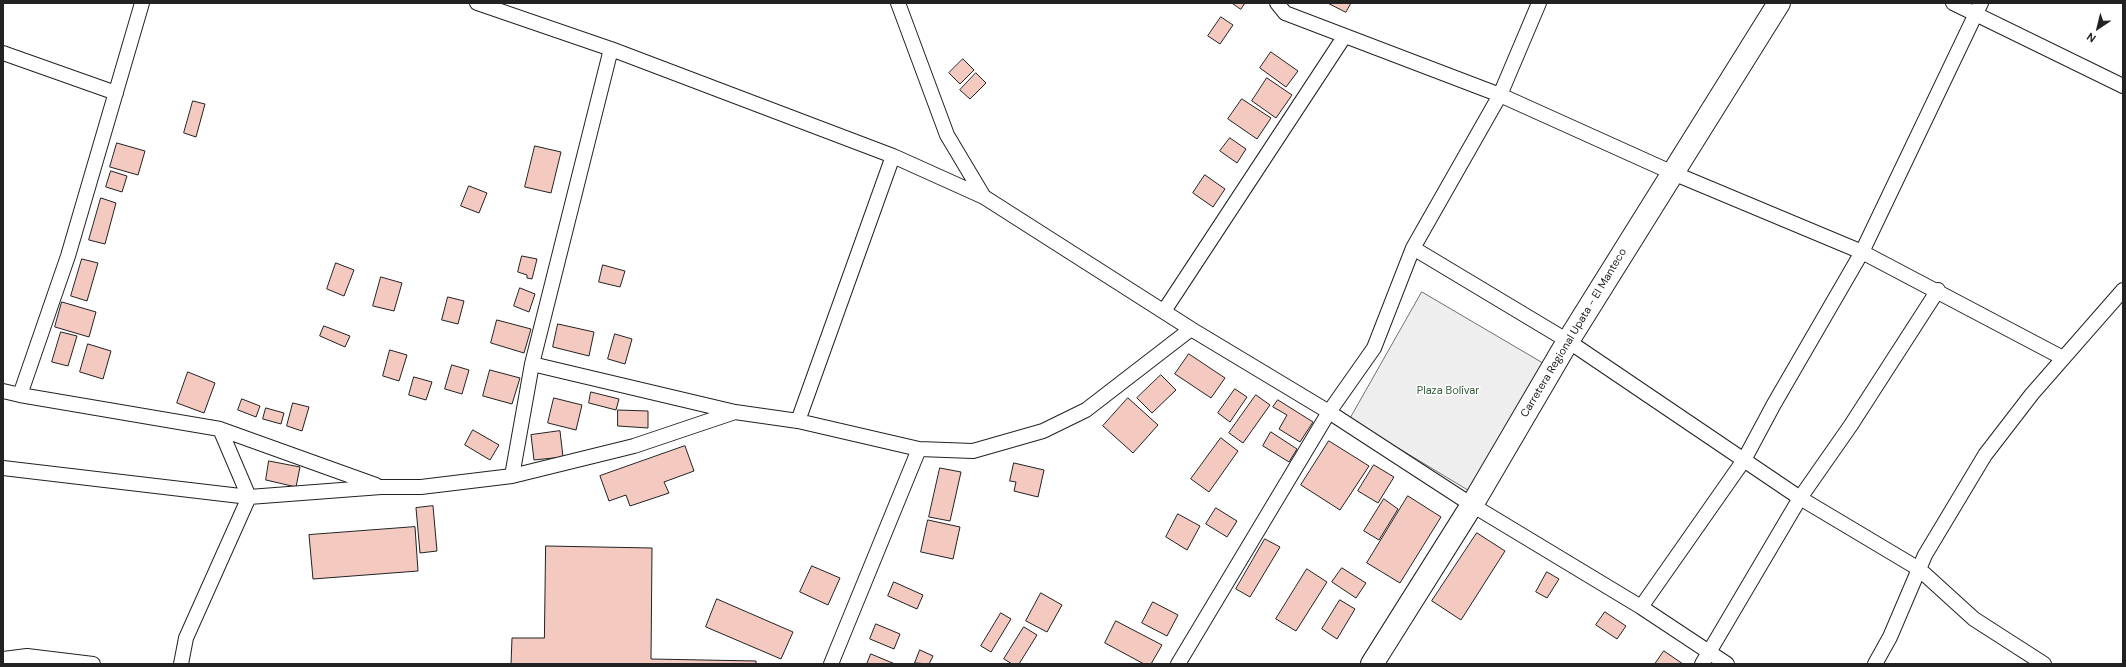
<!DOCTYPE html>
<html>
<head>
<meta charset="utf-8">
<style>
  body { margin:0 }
  #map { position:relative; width:2126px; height:667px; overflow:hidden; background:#fff; font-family:"DM Sans",sans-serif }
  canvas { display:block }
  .frame { position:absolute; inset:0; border:4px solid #222; pointer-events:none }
  .north { position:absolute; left:2078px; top:8px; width:40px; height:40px; -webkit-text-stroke:3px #fff; paint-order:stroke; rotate:215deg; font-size:11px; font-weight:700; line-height:16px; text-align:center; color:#222 }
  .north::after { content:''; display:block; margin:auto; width:14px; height:18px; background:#222; clip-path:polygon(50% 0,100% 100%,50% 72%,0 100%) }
</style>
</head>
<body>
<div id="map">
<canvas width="2126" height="667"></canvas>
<div class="frame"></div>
<div class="north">N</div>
</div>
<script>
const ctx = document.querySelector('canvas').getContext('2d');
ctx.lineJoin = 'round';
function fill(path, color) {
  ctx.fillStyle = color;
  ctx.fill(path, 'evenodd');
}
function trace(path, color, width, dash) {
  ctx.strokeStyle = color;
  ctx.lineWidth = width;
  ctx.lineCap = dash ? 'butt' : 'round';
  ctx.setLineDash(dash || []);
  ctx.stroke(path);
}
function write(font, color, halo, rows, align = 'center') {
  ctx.font = font + ' "DM Sans",sans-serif';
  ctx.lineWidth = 3;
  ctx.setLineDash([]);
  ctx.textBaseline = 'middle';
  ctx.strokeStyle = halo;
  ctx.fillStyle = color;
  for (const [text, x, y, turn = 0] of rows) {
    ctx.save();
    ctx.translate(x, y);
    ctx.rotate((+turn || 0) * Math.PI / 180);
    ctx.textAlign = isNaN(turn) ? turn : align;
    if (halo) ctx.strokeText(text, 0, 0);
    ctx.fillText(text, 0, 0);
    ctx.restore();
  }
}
const green = new Path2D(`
  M1422,292l126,74 -77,126 -121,-73z`);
fill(green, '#eee');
trace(green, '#6f6f6f', 1);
const building = new Path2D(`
  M1232,3h13l-4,6z
  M1328,3h23l-5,9z
  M1221,17l12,8 -13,19 -12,-8z
  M1271,52l27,19 -12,16 -26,-19z
  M963,59l11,11 -14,14 -11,-11z
  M976,73l10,10 -16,16 -10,-9z
  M1267,78l25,17 -16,23 -24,-17z
  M1242,99l29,19 -14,21 -29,-20z
  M193,101l12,3 -9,33 -12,-4z
  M1230,138l16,11 -9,14 -17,-12z
  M117,143l28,8 -7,24 -28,-8z
  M535,146l26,6 -10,41 -26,-6z
  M111,171l16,5 -5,16 -16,-5z
  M1205,175l20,14 -12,18 -20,-14z
  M469,186l18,7 -8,20 -18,-7z
  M101,198l15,5 -11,41 -16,-4z
  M522,256l15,3 -5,20 -5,-1v-3l-9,-3z
  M82,259l16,4 -11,38 -16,-5z
  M336,263l18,7 -10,26 -17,-7z
  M603,265l22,6 -5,16 -21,-5z
  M381,277l21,6 -8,28 -21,-5z
  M520,288l15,6 -6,18 -15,-6z
  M448,297l16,4 -6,23 -16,-4z
  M62,302l34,10 -7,25 -34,-10z
  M497,320l34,9 -7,24 -33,-10z
  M558,324l36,8 -5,24 -36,-9z
  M324,326l26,10 -5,11 -25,-11z
  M61,332l16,4 -9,30 -16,-4z
  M615,334l17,5 -7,25 -17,-5z
  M88,344l23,7 -8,28 -23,-7z
  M390,350l17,5 -8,26 -16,-5z
  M1189,354l36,24 -14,20 -36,-24z
  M452,365l17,5 -7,24 -17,-5z
  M490,370l30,8 -8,26 -29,-8z
  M188,372l27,11 -11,30 -27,-10z
  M1161,375l15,15 -24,23 -15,-15z
  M414,377l18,5 -6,18 -17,-5z
  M1235,389l12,8 -17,25 -12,-9z
  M591,392l28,7 -3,11 -27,-7z
  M1256,395l14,10 -27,38 -14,-10z
  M554,398l28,7 -6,25 -28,-7z
  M1128,398l30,27 -25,28 -30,-27z
  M242,399l18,7 -4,11 -18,-7z
  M1278,400l35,22 -13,20 -21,-13 8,-14 -14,-8z
  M293,403l16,4 -7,24 -15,-5z
  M266,408l18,5 -3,11 -18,-5z
  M618,410l30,1v17l-30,-2z
  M473,430l26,15 -9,15 -25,-15z
  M560,431l3,26 -29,3 -3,-25z
  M1271,432l26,17 -8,13 -26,-16z
  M1221,438l17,13 -29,41 -18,-13z
  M1329,441l40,25 -29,44 -39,-25z
  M685,446l9,25 -30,11 5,11 -39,13 -4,-11 -17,6 -9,-25z
  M269,461l31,6 -4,20 -30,-7z
  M1014,463l30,7 -6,27 -24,-6 2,-9 -6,-1z
  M1374,465l20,12 -16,26 -20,-12z
  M940,468l21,4 -11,49 -21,-4z
  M1408,496l33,21 -41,66 -33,-20z
  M1384,499l14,10 -19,31 -15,-9z
  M433,506l4,45 -17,2 -4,-45z
  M1216,508l21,13 -10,16 -21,-13z
  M1178,514l22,12 -13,24 -21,-13z
  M928,520l32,7 -7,32 -32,-7z
  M415,527l3,44 -105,8 -4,-44z
  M1477,533l28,18 -44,69 -29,-19z
  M1265,539l15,8 -30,50 -14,-8z
  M546,546l106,2 -1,111 105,2v3h-245l1,-26h32z
  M812,566l28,12 -12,27 -28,-13z
  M1342,568l24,15 -10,15 -24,-16z
  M1307,569l20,13 -31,49 -20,-12z
  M1547,572l12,7 -12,19 -11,-6z
  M894,582l29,13 -6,14 -29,-13z
  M1041,593l21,12 -15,27 -21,-11z
  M717,599l76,33 -12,27 -75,-32z
  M1340,600l15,9 -18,30 -15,-10z
  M1153,602l25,13 -11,21 -25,-13z
  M1605,612l21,14 -9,13 -21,-14z
  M1001,613l10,6 -20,33 -10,-6z
  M1116,621l46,24 -11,19h-7l-39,-21z
  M876,624l24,10 -6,15 -24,-10z
  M1024,627l13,8 -18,29h-7l-8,-5z
  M920,650l13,6 -4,8 -14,-1z
  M1664,651l19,13h-28z
  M871,654l24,10h-28z`);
fill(building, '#f3c9c0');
trace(building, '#222', 1);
const street = new Path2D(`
  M477,3l134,46 282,107 91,41 207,132 138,83 143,93 169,102 86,57
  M898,3l49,132 37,62
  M1277,3l8,10 215,82 173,78 189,79 201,106
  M1953,3l170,83
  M3,53l113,40
  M1413,248l155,93 232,157 119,71 55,50 70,45
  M1164,311l180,-274
  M532,364l203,48 63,9 121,28 54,2 70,-20 43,-21 105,-81
  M3,391l17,4 200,34 156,56
  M20,395l48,-139 74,-253
  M798,421l95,-265
  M3,468l246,29 132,-10h40l91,-11 122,-30 101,-34
  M512,476l20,-112 79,-315
  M1641,607l103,-147 30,-56 88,-152 119,-249
  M3,659l24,-3 66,8
  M181,664l5,-26 63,-141 -29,-68
  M831,664l88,-215
  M1178,664l151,-252 45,-64 39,-100 87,-153 39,-92
  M1702,664l98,-166 51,-73 87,-135
  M1875,664l15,-27 35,-82 60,-100 47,-61 91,-104`);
const primary = new Path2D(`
  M1372,664l100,-159 96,-164 211,-338`);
trace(street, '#222', 16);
trace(primary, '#222', 24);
trace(street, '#fff', 14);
trace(primary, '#fff', 22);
write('11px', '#222', '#fff', [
  ["Carretera Regional Upata - El Manteco",1574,333,-59]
]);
write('11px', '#2f5e38', '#fff', [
  ["Plaza Bolívar",1448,391]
]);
</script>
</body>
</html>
